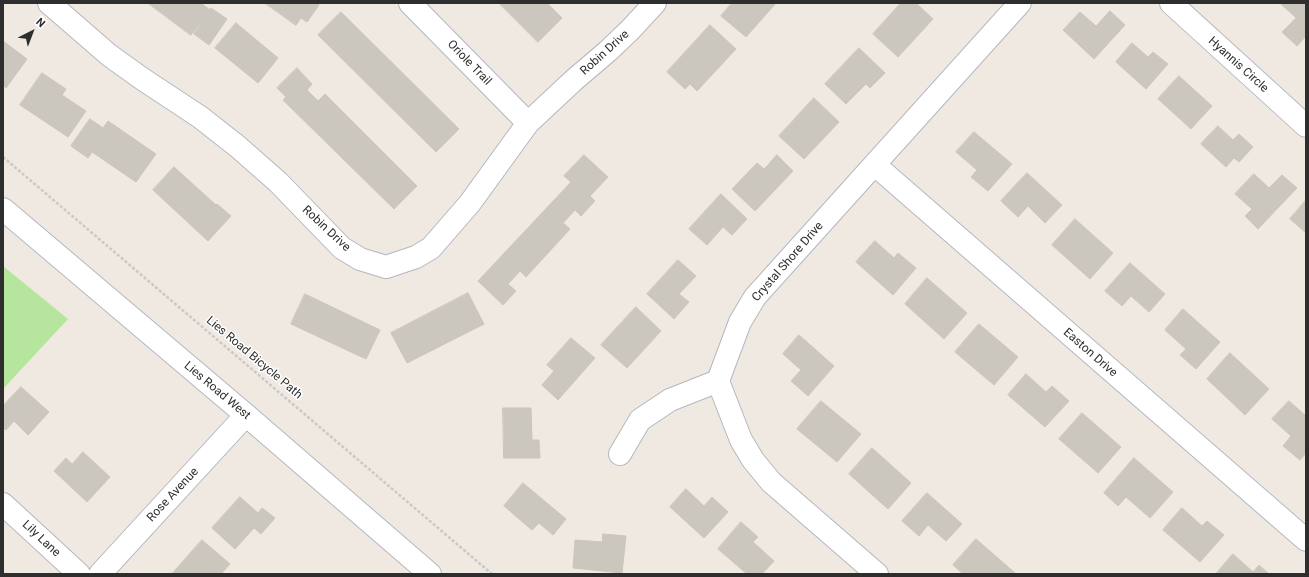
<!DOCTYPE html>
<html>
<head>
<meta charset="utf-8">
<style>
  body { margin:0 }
  #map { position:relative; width:1309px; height:577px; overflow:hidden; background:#efe9e1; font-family:Roboto,sans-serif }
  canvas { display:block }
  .frame { position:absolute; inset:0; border:4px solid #2e2e2e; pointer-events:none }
  .north { position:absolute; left:12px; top:12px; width:40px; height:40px; -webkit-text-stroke:3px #fff; paint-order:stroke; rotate:42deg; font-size:11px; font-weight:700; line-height:16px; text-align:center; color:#2e2e2e }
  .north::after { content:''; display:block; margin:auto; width:14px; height:18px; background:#2e2e2e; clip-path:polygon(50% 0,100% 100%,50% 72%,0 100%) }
</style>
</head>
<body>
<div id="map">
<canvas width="1309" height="577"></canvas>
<div class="frame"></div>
<div class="north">N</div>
</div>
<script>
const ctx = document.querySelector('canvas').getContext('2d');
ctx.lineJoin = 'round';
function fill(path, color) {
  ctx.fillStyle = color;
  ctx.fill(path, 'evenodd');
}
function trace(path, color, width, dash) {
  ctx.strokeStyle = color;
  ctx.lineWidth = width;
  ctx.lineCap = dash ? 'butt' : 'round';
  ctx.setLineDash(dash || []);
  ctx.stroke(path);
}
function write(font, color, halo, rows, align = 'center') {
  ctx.font = font + ' Roboto,sans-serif';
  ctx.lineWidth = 3;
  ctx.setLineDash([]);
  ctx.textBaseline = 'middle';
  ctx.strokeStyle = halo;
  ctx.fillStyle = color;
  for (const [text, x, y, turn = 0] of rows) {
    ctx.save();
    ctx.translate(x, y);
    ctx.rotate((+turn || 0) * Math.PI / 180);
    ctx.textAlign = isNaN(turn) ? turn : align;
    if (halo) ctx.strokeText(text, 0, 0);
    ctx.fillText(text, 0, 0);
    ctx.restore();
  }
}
fill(new Path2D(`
  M3,266l65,53 -65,70z`), '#b6e59e');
const building = new Path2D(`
  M148,3h53l9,7 -19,25z
  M265,3h51l3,2 -12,17 -6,-4 -5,7z
  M499,3h48l15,15 -24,24z
  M732,3h44l-30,34 -25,-21z
  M901,3h15l17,16 -35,38 -25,-23z
  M1280,3h26v33l-9,10 -15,-14 14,-14z
  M211,8l16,11 -18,26 -15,-11z
  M1110,11l15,14 -31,34 -31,-29 17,-18 16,14z
  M341,12l118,117 -23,23 -118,-117z
  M236,23l42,35 -20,25 -43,-35z
  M710,25l26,24 -39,42 -7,-7 -5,5 -18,-17z
  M3,41l24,18 -21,29 -3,-3z
  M1132,43l16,14 5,-5 15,12 -22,25 -30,-27z
  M859,48l26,25 -15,15 -4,-4 -20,20 -21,-20z
  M297,68l15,16 -5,6 11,11 7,-7 92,92 -23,23 -111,-109 3,-3 -9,-9z
  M42,73l24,16 -4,6 24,16 -18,26 -48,-32z
  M1179,76l33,30 -21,23 -33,-30z
  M814,98l25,24 -35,37 -25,-23z
  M90,119l13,9 5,-7 48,33 -20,28 -44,-30 -4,6 -17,-12z
  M1218,126l15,14 6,-6 14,13 -14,15 -5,-4 -8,9 -25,-23z
  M974,132l38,32 -24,27 -17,-14 6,-7 -21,-18z
  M584,155l24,22 -18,19 5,5 -14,15 -6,-6 -12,13 7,6 -44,48 -6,-6 -12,13 8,7 -13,14 -25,-24 93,-99 -7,-6z
  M777,155l16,16 -38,40 -23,-22 25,-26 7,6z
  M174,167l42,38 1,-1 14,12 -23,25 -55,-51z
  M1027,173l35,32 -17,18 -17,-17 -10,11 -17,-16z
  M1254,174l15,14 13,-13 15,13 -39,41 -13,-13 7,-7 -17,-15z
  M721,194l26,25 -15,16 -9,-8 -16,18 -18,-16z
  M1306,200v33l-16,-14z
  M1075,219l38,34 -23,26 -38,-34z
  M875,241l19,17 4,-5 18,15 -23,27 -37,-33z
  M678,260l18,16 -17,18 10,8 -15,17 -27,-25z
  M1130,263l35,31 -16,18 -18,-16 -9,10 -17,-15z
  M927,278l40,35 -23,26 -39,-35z
  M468,293l16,31 -77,39 -16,-30z
  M305,294l75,36 -14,29 -75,-35z
  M636,307l25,24 -34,37 -26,-23z
  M1183,309l37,33 -24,27 -16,-14 6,-6 -21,-19z
  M979,324l39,33 -24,28 -39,-33z
  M799,335l35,31 -26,30 -17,-15 10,-11 -18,-16z
  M571,338l24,20 -37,42 -16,-15 12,-14 -7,-6z
  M1230,353l39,36 -24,26 -38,-36z
  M1026,374l20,18 6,-6 17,15 -24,26 -37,-32z
  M21,387l28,25 -21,23 -14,-14 -8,9 -3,-2v-22z
  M821,401l40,33 -24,28 -40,-33z
  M1289,401l17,15v37l-6,7 -17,-14 8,-10 -19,-17z
  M503,408h28l1,32h7l1,18h-36z
  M1082,413l39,34 -23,26 -39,-34z
  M872,448l39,35 -23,26 -39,-35z
  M83,452l27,25 -23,25 -33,-31 12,-13 6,6z
  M1134,458l39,34 -23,26 -24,-21 -8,9 -14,-13z
  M523,483l43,36 -13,16 -14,-12 -7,7 -28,-24z
  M686,489l18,17 8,-9 16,15 -24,26 -34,-31z
  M927,493l35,31 -16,17 -18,-16 -9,11 -17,-15z
  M240,497l18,16 4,-5 13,10 -14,16 -7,-6 -19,21 -23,-21z
  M1182,508l20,18 5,-5 17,14 -24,27 -37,-32z
  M741,522l17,15 -5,5 21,19 -12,13h-15l-29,-25z
  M603,534l23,2 -4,37 -49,-5 2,-28 27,2z
  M976,539l39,34v1h-52l-10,-9z
  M202,540l28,24 -9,10h-49z
  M1233,554l20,18 6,-7 10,9h-53z`);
fill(building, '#cbc7bf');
trace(building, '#cbc5ba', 1);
const minor = new Path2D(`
  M49,3l60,52 32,23 59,39 37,29 41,36 64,66 18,11 26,8 30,-10 15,-9 39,-45 58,-80 46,-43 34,-29 22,-21 25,-27
  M410,3l118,120
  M1171,3l135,123
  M875,165l431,375
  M620,454l20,-34 30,-20 48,-19
  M3,504l76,70
  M100,574l146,-159
  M877,574l-106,-92 -18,-22 -12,-20 -23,-59 22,-59 15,-25 265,-294`);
const tertiary = new Path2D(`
  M3,209l243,206 184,159`);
trace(minor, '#b4b7c1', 24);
trace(tertiary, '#b4b7c1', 24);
trace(new Path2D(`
  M3,157l489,417`), '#c9c9c9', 2.5, [3, 2]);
trace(minor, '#fff', 22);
trace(tertiary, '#fff', 22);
write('12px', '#2e2e2e', '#fff', [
  ["Robin Drive",605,53,-42],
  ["Oriole Trail",469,63,46],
  ["Hyannis Circle",1238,65,42],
  ["Robin Drive",326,229,43],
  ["Crystal Shore Drive",788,262,-49],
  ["Easton Drive",1090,353,41],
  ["Lies Road Bicycle Path",254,358,40],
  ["Lies Road West",217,391,40],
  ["Rose Avenue",173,495,-47],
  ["Lily Lane",41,539,43]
]);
</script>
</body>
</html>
